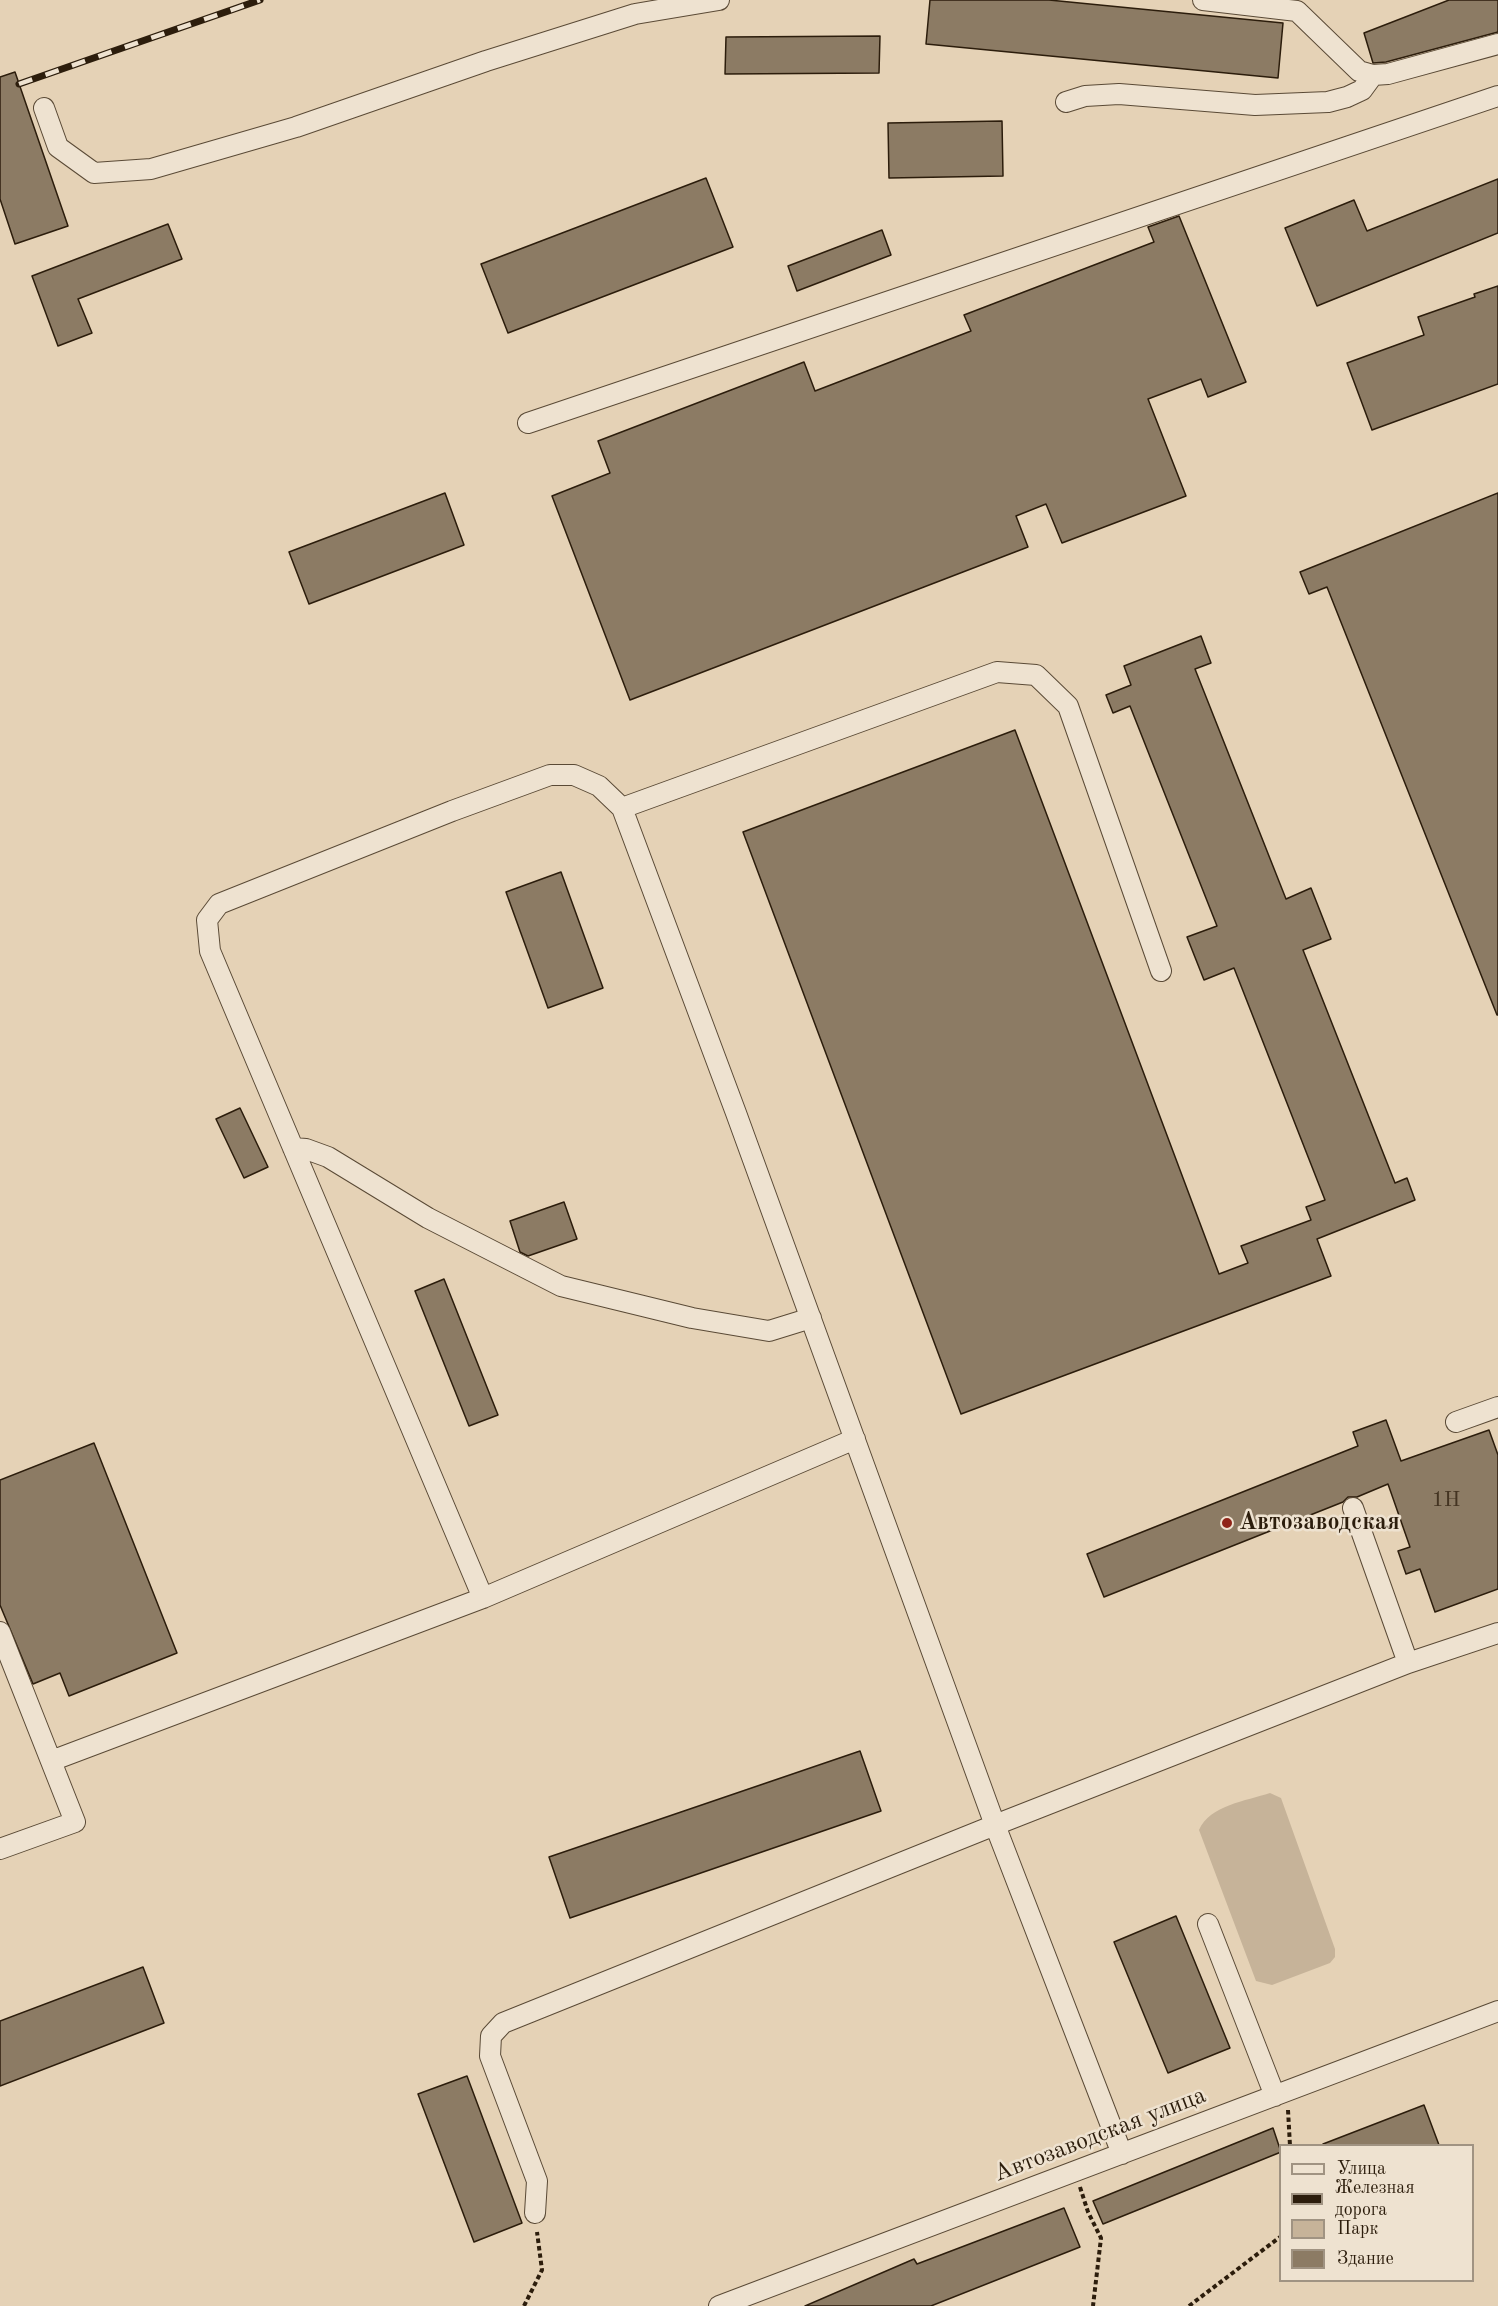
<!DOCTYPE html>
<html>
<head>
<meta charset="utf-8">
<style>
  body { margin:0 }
  #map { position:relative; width:1498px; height:2306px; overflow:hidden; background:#e5d2b6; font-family:"Old Standard TT",serif }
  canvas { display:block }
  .legend { position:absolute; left:1279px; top:2144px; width:195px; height:138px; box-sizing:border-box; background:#eee2d0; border:2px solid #a09382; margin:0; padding:8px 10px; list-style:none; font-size:18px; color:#2c1d0c }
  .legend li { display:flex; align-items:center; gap:12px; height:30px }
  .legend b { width:30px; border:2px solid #a09382 }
</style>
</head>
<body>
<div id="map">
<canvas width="1498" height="2306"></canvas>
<ul class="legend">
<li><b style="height:8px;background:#eee2d0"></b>Улица</li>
<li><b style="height:8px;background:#2c1d0c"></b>Железная дорога</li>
<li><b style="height:16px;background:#c6b399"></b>Парк</li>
<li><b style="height:16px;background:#8c7b64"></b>Здание</li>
</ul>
</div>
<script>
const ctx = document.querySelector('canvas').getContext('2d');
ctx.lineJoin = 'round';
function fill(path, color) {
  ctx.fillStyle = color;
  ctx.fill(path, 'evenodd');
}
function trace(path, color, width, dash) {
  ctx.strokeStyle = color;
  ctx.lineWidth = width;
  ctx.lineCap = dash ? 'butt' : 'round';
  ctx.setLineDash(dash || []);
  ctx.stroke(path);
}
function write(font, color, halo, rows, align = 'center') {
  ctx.font = font + ' "Old Standard TT",serif';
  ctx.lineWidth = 5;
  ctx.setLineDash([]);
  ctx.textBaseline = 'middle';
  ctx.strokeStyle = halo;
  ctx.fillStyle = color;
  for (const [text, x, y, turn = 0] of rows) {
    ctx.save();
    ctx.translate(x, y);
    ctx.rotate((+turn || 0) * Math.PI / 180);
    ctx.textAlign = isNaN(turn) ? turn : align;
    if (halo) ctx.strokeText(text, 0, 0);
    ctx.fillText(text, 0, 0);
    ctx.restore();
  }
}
fill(new Path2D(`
  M1270,1793l11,5 54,151v8l-5,6 -58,22 -16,-4 -57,-151c11,-25 47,-29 71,-37z`), '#c6b399');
const building = new Path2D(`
  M930,0h119l234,23 -5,55 -352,-34z
  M1449,0h49v32l-112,30 -13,1 -9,-30z
  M880,36l-1,37 -154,1 1,-37z
  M15,72l53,154 -53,18 -15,-45v-122z
  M1002,121l1,55 -114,2 -1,-55z
  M706,178l27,69 -225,86 -27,-69z
  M1498,179v54l-181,73 -32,-78 69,-28 13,31z
  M1179,216l67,166 -38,15 -7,-18 -53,20 38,97 -124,47 -16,-39 -30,12 12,31 -398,153 -78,-204 58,-23 -12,-32 206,-79 11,29 156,-60 -7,-16 190,-73 -6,-15z
  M168,224l14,35 -104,40 14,34 -34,13 -26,-70z
  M882,230l9,25 -94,36 -9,-25z
  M1498,286v98l-126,46 -25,-67 77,-28 -6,-18 57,-20 -1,-3z
  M445,493l19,52 -155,59 -20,-52z
  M1498,493v522h-1l-170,-428 -18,7 -9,-22z
  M1201,636l10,27 -16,6 91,230 25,-11 20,51 -28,11 92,233 12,-5 8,22 -98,39 14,37 -370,138 -218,-582 272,-102 204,544 29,-11 -7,-17 70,-26 -5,-13 19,-7 -91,-232 -30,12 -17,-43 30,-11 -87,-220 -17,7 -7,-18 25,-10 -7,-19z
  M561,872l42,116 -55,20 -42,-116z
  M240,1108l28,59 -24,11 -28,-59z
  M564,1202l13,37 -49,17 -8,-4 -10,-31z
  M444,1279l54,136 -29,11 -54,-135z
  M1386,1420l15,41 88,-31 9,25v134l-63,23 -15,-43 -14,5 -8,-23 12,-4 -22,-63 -31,13h-9l-5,5 -239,95 -17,-43 271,-108 -5,-14z
  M94,1443l83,210 -108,43 -9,-23 -27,11 -33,-79v-125z
  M860,1751l21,60 -311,107 -21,-61z
  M1176,1916l54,132 -62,25 -54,-131z
  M143,1967l21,56 -164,63v-65z
  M467,2076l55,147 -48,19 -56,-148z
  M1424,2105l15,40h-116v-1z
  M1273,2128l8,24 -178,72 -10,-23z
  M1064,2208l16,39 -149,59h-126l109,-47 3,5z`);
fill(building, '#8c7b64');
trace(building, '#2c1d0c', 1.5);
const minor = new Path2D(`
  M1203,0l94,11 62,60 14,4 15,-1 110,-30
  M1066,102l19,-6 34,-2 136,11 73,-3 19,-5 15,-7 11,-15
  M44,108l14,39 36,26 57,-4 145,-42 190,-66 149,-47 84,-14
  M528,423l970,-327
  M622,808l375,-136 39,3 32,31 93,265
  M293,1148l13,1 22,8 100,61 133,68 131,32 77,13 42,-13
  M1456,1422l42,-15
  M1353,1508l55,155
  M483,1598l-273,-647 -3,-31 12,-16 233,-93 98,-36h24l25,11 23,22 114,305 259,712 127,329
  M0,1632l75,190 -75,27
  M51,1761l432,-163 372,-159
  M1208,1924l67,172
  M535,2213l2,-32 -47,-125 1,-20 12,-13 492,-198 413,-162 90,-30
  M719,2306l779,-295`);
trace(minor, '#5a4a36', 22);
trace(new Path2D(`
  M1288,2110l2,36
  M1080,2187l8,25 13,26 -8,68
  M524,2306l18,-36 -5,-38
  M1189,2306l91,-69`), '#2c1d0c', 4, [4.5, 3]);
trace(minor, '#eee2d0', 20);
const rail = new Path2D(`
  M19,84l241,-84`);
trace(rail, '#2c1d0c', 7);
trace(rail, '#eee2d0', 4.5, [14]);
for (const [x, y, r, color] of [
  [1227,1523,6,"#8f2418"]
]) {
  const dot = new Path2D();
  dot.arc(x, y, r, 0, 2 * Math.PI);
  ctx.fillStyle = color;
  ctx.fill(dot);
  trace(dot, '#eee2d0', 2);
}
write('21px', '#443422', null, [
  ["1Н",1446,1500]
]);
write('bold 24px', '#2c1d0c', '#eee2d0', [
  ["Автозаводская",1239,1523]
], 'left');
write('24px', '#2c1d0c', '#eee2d0', [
  ["Автозаводская улица",1100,2135,-21]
]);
</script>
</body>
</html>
